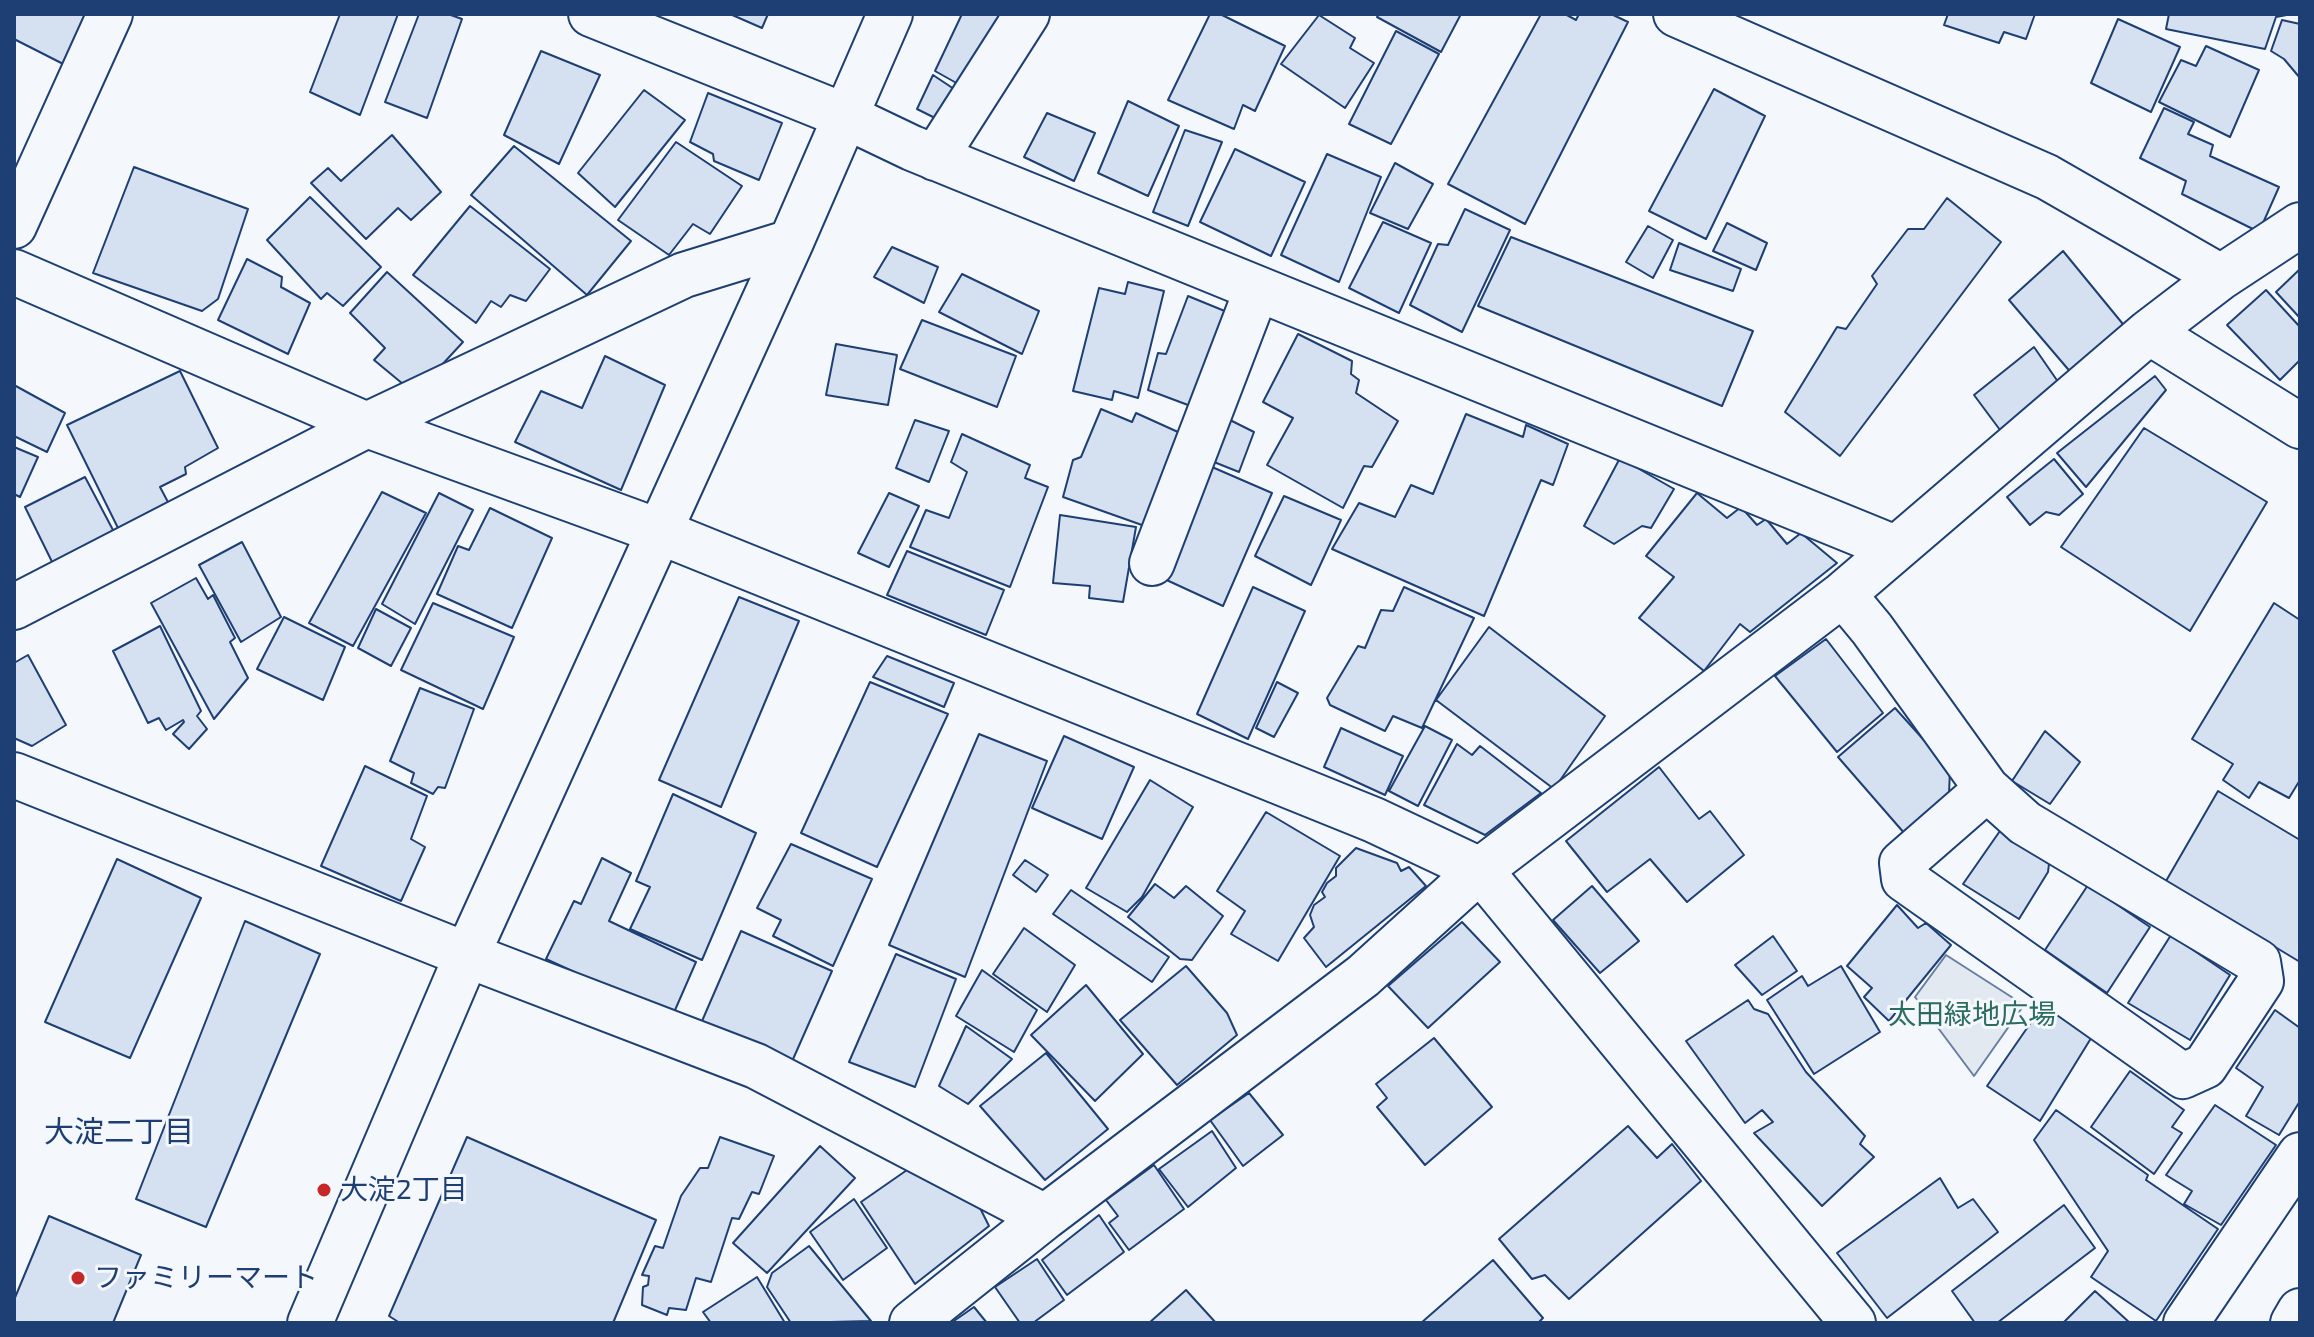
<!DOCTYPE html>
<html>
<head>
<meta charset="utf-8">
<style>
  body { margin:0 }
  #map { position:relative; width:2314px; height:1337px; overflow:hidden; background:#f4f7fb; font-family:"Exo 2",sans-serif }
  canvas { display:block }
  .frame { position:absolute; inset:0; border:16px solid #1d3f73; pointer-events:none }
</style>
</head>
<body>
<div id="map">
<canvas width="2314" height="1337"></canvas>
<div class="frame"></div>
</div>
<script>
const ctx = document.querySelector('canvas').getContext('2d');
ctx.lineJoin = 'round';
function fill(path, color) {
  ctx.fillStyle = color;
  ctx.fill(path, 'evenodd');
}
function trace(path, color, width, dash) {
  ctx.strokeStyle = color;
  ctx.lineWidth = width;
  ctx.lineCap = dash ? 'butt' : 'round';
  ctx.setLineDash(dash || []);
  ctx.stroke(path);
}
function write(font, color, halo, rows, align = 'center') {
  ctx.font = font + ' "Exo 2","Noto Sans JP",sans-serif';
  ctx.lineWidth = 6;
  ctx.setLineDash([]);
  ctx.textBaseline = 'middle';
  ctx.strokeStyle = halo;
  ctx.fillStyle = color;
  for (const [text, x, y, turn = 0] of rows) {
    ctx.save();
    ctx.translate(x, y);
    ctx.rotate((+turn || 0) * Math.PI / 180);
    ctx.textAlign = isNaN(turn) ? turn : align;
    if (halo) ctx.strokeText(text, 0, 0);
    ctx.fillText(text, 0, 0);
    ctx.restore();
  }
}
const green = new Path2D(`
  M1946,955l78,50 -50,71 -59,-79z`);
fill(green, '#e3e9f0');
trace(green, '#687fa3', 2);
const building = new Path2D(`
  M14,14h92l-27,58 -65,-33z
  M340,14h58l-38,101 -50,-23z
  M419,14h29l14,5 -35,99 -42,-16z
  M730,14h38l-6,14z
  M962,14h40l-15,21 -27,50 -25,-14z
  M1210,14h10l65,32 -30,65 -12,-6 -9,24 -66,-29z
  M1379,14h82l-20,38 -64,-35z
  M1541,14h24l11,6 3,-6h32l17,8 -103,202 -77,-40z
  M1948,14h87l-9,25 -22,-7 -5,11 -55,-18z
  M2169,14h123l-16,3 -11,32 -99,-20z
  M1319,15l36,23 -5,10 24,15 -29,45 -64,-44z
  M2118,19l62,28 -29,65 -60,-29z
  M2282,20l18,4v54l-16,-19 -13,-8z
  M1396,31l43,23 -48,90 -42,-20z
  M2206,46l53,24 -29,67 -71,-35 22,-42 15,6z
  M541,51l59,24 -41,89 -55,-29z
  M933,75l21,14 -15,31 -22,-11z
  M1714,89l51,27 -59,123 -57,-28z
  M644,90l41,30 -70,87 -37,-34z
  M708,93l74,30 -23,57 -45,-19 -1,-7 -23,-12z
  M1128,101l51,25 -31,70 -50,-23z
  M2164,108l30,14 -6,12 25,11 -3,11 69,31 -20,45 -77,-38 4,-13 -46,-23z
  M1047,113l48,20 -21,48 -50,-24z
  M1185,130l37,12 -34,84 -35,-14z
  M392,135l49,57 -30,28 -13,-12 -32,31 -55,-56 17,-15 13,13z
  M676,142l66,44 -32,48 -17,-10 -24,31 -51,-35z
  M514,146l117,95 -44,54 -116,-100z
  M1235,149l70,33 -34,74 -71,-34z
  M1327,154l54,23 -42,105 -58,-27z
  M1395,163l38,21 -25,45 -38,-16z
  M134,167l114,42 -30,90 -16,12 -109,-38z
  M310,197l71,70 -38,39 -16,-13 -6,6 -54,-59z
  M1947,198l54,44 -161,214 -55,-44 52,-85 9,2 31,-45 -5,-8 36,-47h16z
  M470,206l80,63 -24,32 -16,-6 -9,12 -10,-6 -15,22 -63,-48z
  M1465,209l45,21 -48,102 -52,-27 28,-61 10,1z
  M1383,222l48,21 -32,70 -50,-25z
  M1727,223l40,20 -11,27 -43,-19z
  M1648,226l25,14 -20,38 -27,-16z
  M1511,237l242,94 -31,75 -244,-100z
  M1679,243l62,26 -8,22 -63,-21z
  M892,247l46,20 -14,36 -50,-26z
  M2063,251l64,78 -54,46 -64,-75z
  M247,259l35,18 -1,10 29,16 -22,51 -70,-34z
  M2300,269v49l-24,-26z
  M387,272l76,70 -48,52 -41,-34 11,-12 -35,-35z
  M962,274l77,37 -17,43 -83,-42z
  M1128,282l36,9 -26,107 -24,-7 -2,9 -39,-9 26,-103 26,6z
  M2266,290l34,37v33l-20,20 -53,-55z
  M1188,296l44,18 -36,94 -48,-18 10,-37 8,1z
  M922,320l94,36 -19,51 -97,-38z
  M1298,334l54,27 -1,13 8,6 -3,13 42,28 -26,46 -8,-1 -21,42 -76,-43 26,-47 -30,-16z
  M836,344l61,11 -9,50 -62,-10z
  M2034,347l29,42 -60,45 -29,-39z
  M605,356l60,29 -44,105 -106,-48 26,-51 41,17z
  M180,371l38,77 -33,19 1,7 -26,13 9,17 -50,26 -52,-105z
  M2155,376l11,14 -80,97 -29,-34z
  M14,385l51,28 -18,39 -33,-16z
  M1101,409l31,13 4,-9 42,19 11,8 -33,90 -93,-33 10,-37 8,-3z
  M1466,414l57,23 3,-12 42,19 -15,41 -12,-5 -57,136 -152,-67 27,-46 36,14 16,-32 22,9z
  M1220,415l34,17 -15,40 -40,-16z
  M915,420l34,11 -20,51 -33,-14z
  M2144,428l123,74 -77,129 -129,-84z
  M962,434l68,31 -5,13 23,9 -38,100 -100,-40 16,-37 23,8 18,-46 -16,-10z
  M14,447l24,10 -18,40 -6,-3z
  M1620,458l54,31 -23,39 -9,-2 -28,18 -30,-18z
  M2054,459l29,35 -24,21 -13,-3 -16,13 -23,-28z
  M1212,467l60,26 -49,113 -63,-29z
  M85,477l38,72 -62,31 -36,-73z
  M382,492l44,21 -73,133 -44,-23z
  M439,493l34,17 -58,114 -33,-20z
  M889,493l30,13 -30,61 -31,-14z
  M1697,493l30,25 14,-11 16,18 9,-6 21,25 14,-11 36,30 -87,69 -10,-8 -36,47 -65,-53 35,-41 -28,-21z
  M1284,496l57,24 -30,65 -56,-29z
  M490,508l62,30 -40,90 -75,-34 21,-48 11,4z
  M1060,515l76,12 -13,75 -34,-4 1,-12 -37,-3z
  M242,542l39,75 -40,25 -42,-77z
  M907,551l97,39 -18,45 -99,-40z
  M196,578l12,21 5,-4 22,43 -5,4 18,36 -34,41 -63,-116z
  M1253,587l52,24 -57,128 -51,-25z
  M1404,587l70,31 -52,110 -29,-12 -8,15 -55,-26 -3,-7 31,-52 7,2 16,-38 12,1z
  M739,597l60,24 -78,186 -62,-27z
  M433,603l81,34 -31,72 -82,-39z
  M2274,603l26,17v160l-11,18 -30,-16 -10,16 -26,-18 10,-16 -41,-25z
  M376,609l35,19 -20,38 -33,-18z
  M284,617l61,30 -22,53 -66,-31z
  M160,626l41,85 -4,5 10,13 -18,20 -16,-15 11,-12 -1,-2 -17,10 -7,-12 -11,5 -35,-72z
  M1489,627l116,89 -51,73 -118,-89z
  M1826,639l57,74 -46,39 -62,-76z
  M28,655l38,70 -34,21 -18,-8v-75z
  M887,656l67,27 -10,24 -71,-30z
  M870,682l78,32 -71,153 -76,-34z
  M1277,682l21,11 -24,44 -18,-9z
  M420,688l54,21 -29,79 -7,-1 -5,7 -22,-11 3,-10 -24,-12z
  M1895,708l55,61 -1,25 -44,40 -67,-77z
  M1425,726l27,14 -34,66 -29,-15z
  M1341,728l62,28 -18,39 -61,-28z
  M2045,731l35,31 -30,42 -38,-23z
  M979,734l68,27 -82,216 -76,-32z
  M1064,736l70,31 -32,72 -70,-31z
  M1457,744l15,11 8,-9 61,47 -56,42 -61,-30z
  M365,766l62,30 -16,43 14,8 -24,54 -80,-35z
  M1659,767l40,52 11,-8 34,44 -57,47 -37,-43 -43,33 -41,-51z
  M1150,780l43,27 -51,90 -15,15 -41,-24z
  M2218,791l82,49v122l-134,-81z
  M673,794l83,39 -54,127 -72,-31 20,-42 -14,-6z
  M1266,812l74,44 -62,105 -47,-27 14,-23 -28,-20z
  M2002,828l47,36 -1,8 -29,47 -56,-35z
  M791,844l81,35 -39,87 -60,-30 8,-16 -24,-12z
  M1356,848l41,15 4,8 8,-4 17,19 -100,81 -22,-29 10,-11 -4,-12 4,-10 11,-8 -3,-5 5,-9 9,-7v-8z
  M602,858l29,15 -22,48 87,41 -24,55 -126,-58 28,-58 7,3z
  M117,859l84,39 -71,160 -85,-36z
  M1025,860l23,15 -12,17 -23,-17z
  M1155,884l19,14 12,-12 37,30 -31,44 -12,-1 -52,-42z
  M2088,885l62,42 -43,66 -62,-43z
  M1592,886l47,55 -39,32 -47,-53z
  M1071,890l98,67 -17,25 -99,-68z
  M1897,905l21,23 8,-5 25,22 -62,76 -25,-24 8,-9 -25,-22z
  M245,921l75,33 -114,273 -70,-28z
  M1462,922l38,40 -72,66 -40,-42z
  M1024,928l51,37 -28,47 -54,-38z
  M741,931l91,40 -42,95 -91,-38z
  M2171,935l59,40 -40,65 -62,-37z
  M1773,936l24,35 -35,24 -27,-30z
  M896,954l60,25 -41,108 -66,-25z
  M1186,966l41,47 10,22 -60,50 -57,-65z
  M1841,966l39,66 -66,42 -47,-74 35,-24 6,10z
  M982,970l55,40 -23,42 -58,-36z
  M1086,985l57,69 -48,47 -64,-66z
  M1748,1000l6,9 14,5 38,58 59,64 -5,8 14,13 -52,49 -68,-73 19,-11 -11,-12 -17,13 -59,-82z
  M2043,1005l50,30 -53,86 -53,-35z
  M2275,1010l25,18v73l-21,34 -33,-19 17,-29 -27,-19z
  M966,1026l46,33 -44,45 -29,-18z
  M1434,1038l58,69 -67,58 -48,-58 10,-9 -11,-14z
  M1046,1053l62,76 -63,51 -65,-74z
  M2130,1071l54,39 -12,17 10,6 -28,41 -63,-47z
  M1249,1093l34,42 -40,31 -33,-46z
  M2215,1105l61,40 -55,80 -37,-21 8,-13 -26,-16z
  M2056,1110l92,65 -2,5 72,49 -62,92 -65,-44 17,-26 -74,-111z
  M1628,1126l29,32 15,-14 29,37 -132,118 -24,-24 -13,4 -33,-40z
  M1212,1131l24,37 -48,39 -29,-38z
  M467,1137l189,83 -43,103h-213l-11,-7z
  M720,1137l54,19 -15,38 -7,-2 -13,27 -7,-1 -21,64 -15,-4 -10,32 -17,-2 -2,7 -25,-10 1,-18 5,-2 1,-9 -7,-1 13,-29 8,2 18,-52 19,-28h8z
  M820,1146l35,32 -88,95 -34,-30z
  M1154,1165l30,44 -55,41 -20,-27 9,-7 -12,-16z
  M907,1170l67,26 15,30 -74,58 -54,-82z
  M1940,1178l18,30 15,-9 25,33 -111,86 -50,-65z
  M854,1199l33,49 -44,32 -33,-48z
  M2064,1205l31,43 -98,75h-22l-23,-32z
  M1099,1215l25,37 -57,43 -25,-35z
  M49,1216l92,39 -28,68h-99v-23z
  M809,1246l62,75 -80,2 -24,-36 5,-14z
  M1037,1259l27,41 -31,23h-13l-25,-36z
  M1493,1260l50,58 -5,5h-117z
  M757,1277l28,46h-74l-8,-11z
  M1186,1290l30,33h-67z
  M2095,1291l35,32h-67z
  M974,1307l13,16h-36z`);
fill(building, '#d5e0f0');
trace(building, '#1d3f73', 2);
const minor = new Path2D(`
  M591,14l254,102 67,32 983,400
  M1676,14l371,163 174,100
  M935,158l92,-144
  M14,226l96,-212
  M14,272l353,153 291,106 716,289 106,50 373,453
  M2149,332l151,94
  M1152,563l105,-274
  M1843,594l29,35 115,160 38,34 233,139 3,19 -56,85 -22,10 -279,-197 -2,-16 85,-74
  M14,607l353,-182 317,-150 107,-33
  M14,775l453,180 289,111 289,151
  M310,1323l157,-368 324,-713 99,-228
  M912,1323l133,-106 318,-241 117,-106 363,-276 306,-262 72,-55 79,-52
  M2186,1323l114,-168
  M2293,1323l7,-12`);
trace(minor, '#1d3f73', 48);
trace(minor, '#f4f7fb', 44);
for (const [x, y, r, color] of [
  [324,1190,8,"#c62828"],
  [78,1278,8,"#c62828"]
]) {
  const dot = new Path2D();
  dot.arc(x, y, r, 0, 2 * Math.PI);
  ctx.fillStyle = color;
  ctx.fill(dot);
  trace(dot, '#f4f7fb', 3);
}
write('28px', '#2c6c60', '#f4f7fb', [
  ["太田緑地広場",1972,1015]
]);
write('28px', '#1d3f73', '#f4f7fb', [
  ["大淀2丁目",340,1190],
  ["ファミリーマート",94,1278]
], 'left');
write('30px', '#1d3f73', '#f4f7fb', [
  ["大淀二丁目",119,1132]
]);
</script>
</body>
</html>
